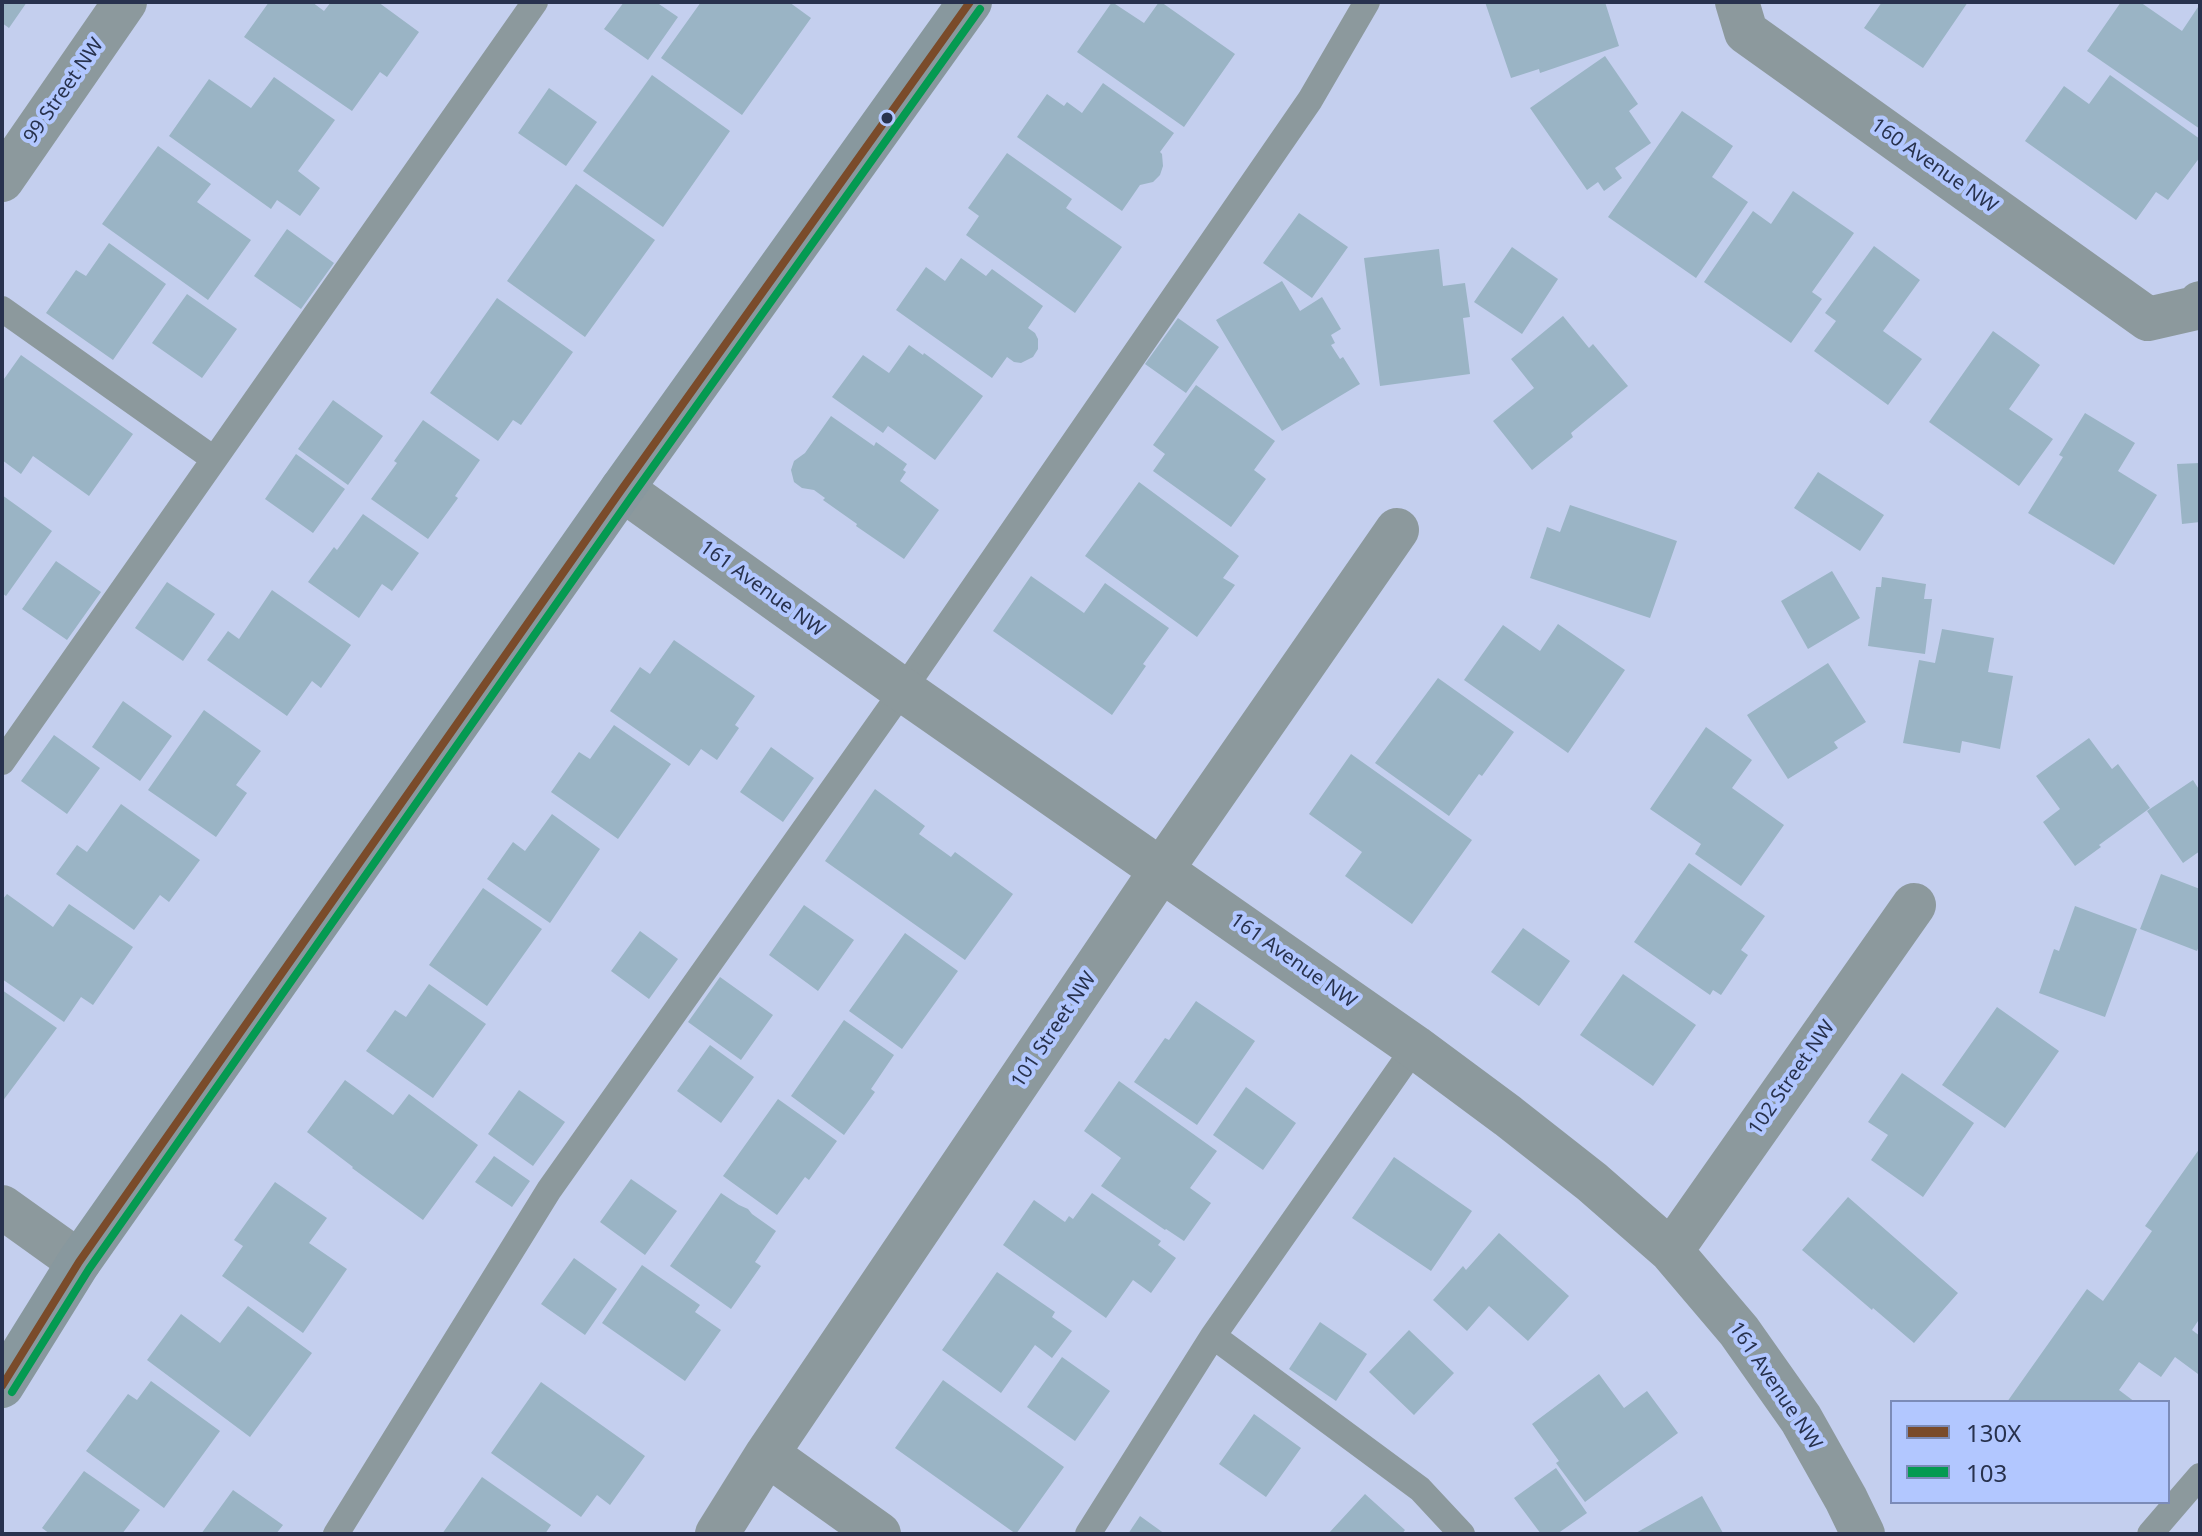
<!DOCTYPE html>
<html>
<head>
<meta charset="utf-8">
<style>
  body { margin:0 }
  #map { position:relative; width:2202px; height:1536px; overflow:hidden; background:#c4cfee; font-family:"Noto Sans",sans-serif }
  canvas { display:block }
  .frame { position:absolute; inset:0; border:4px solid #28324e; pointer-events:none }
  .legend { position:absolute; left:1890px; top:1400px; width:280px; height:104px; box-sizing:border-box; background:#b2c7ff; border:2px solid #7b8bb8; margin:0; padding:10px 14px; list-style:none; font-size:24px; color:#28324e }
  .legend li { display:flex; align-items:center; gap:16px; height:40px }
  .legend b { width:40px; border:2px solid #7b8bb8 }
</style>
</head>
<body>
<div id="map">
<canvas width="2202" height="1536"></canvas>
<div class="frame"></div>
<ul class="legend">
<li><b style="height:10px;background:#7a4b2a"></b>130X</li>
<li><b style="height:10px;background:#049a51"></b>103</li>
</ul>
</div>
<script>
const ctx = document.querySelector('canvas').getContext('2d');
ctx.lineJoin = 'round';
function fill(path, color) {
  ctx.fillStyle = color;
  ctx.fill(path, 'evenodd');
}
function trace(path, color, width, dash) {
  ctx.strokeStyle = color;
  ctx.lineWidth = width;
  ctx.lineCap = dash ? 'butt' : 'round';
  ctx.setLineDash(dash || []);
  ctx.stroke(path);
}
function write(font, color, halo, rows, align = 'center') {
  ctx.font = font + ' "Noto Sans",sans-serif';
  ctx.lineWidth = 8;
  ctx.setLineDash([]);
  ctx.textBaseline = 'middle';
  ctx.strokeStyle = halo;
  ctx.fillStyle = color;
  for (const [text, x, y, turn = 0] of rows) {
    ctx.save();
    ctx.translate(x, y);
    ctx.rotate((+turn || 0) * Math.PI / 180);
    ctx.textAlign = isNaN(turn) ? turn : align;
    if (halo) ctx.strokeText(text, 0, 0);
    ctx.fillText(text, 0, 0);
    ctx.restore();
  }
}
fill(new Path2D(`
  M2,2h25l-18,26 -7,-5z
  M269,2h43l12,9 7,-9h47l41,30 -32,45 -7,-5 -28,39 -108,-74z
  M624,2h32l22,15 -30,43 -44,-31z
  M701,2h88l22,16 -69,97 -81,-57z
  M1112,2l32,21 15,-21h2l74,52 -51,73 -107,-75z
  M1485,2h120l14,44 -79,27 -1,-4 -28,9z
  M1882,2h86l-45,66 -59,-40z
  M2121,2h19l42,29 18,-27v125l-113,-78z
  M1605,56l33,48 -9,7 22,32 -36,25 7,10 -18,13 -6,-9 -11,8 -57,-82z
  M652,75l78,56 -67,96 -80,-56z
  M2110,75l90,64v18l-32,43 -12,-8 -20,28 -111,-79 39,-55 25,18z
  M274,77l61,43 -37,51 22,17 -20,28 -23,-16 -6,9 -102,-73 40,-57 42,29z
  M1103,83l71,50 -14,19 2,2 1,12 -3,9 -7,7 -13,3 -18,26 -105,-74 30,-43 17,12 3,-4 15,11z
  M549,88l48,34 -31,44 -48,-33z
  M1682,111l51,35 -21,31 36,25 -52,76 -88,-61z
  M158,146l53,38 -14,18 54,38 -43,60 -106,-76z
  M1007,153l65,46 -6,9 56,39 -47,66 -109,-78 13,-19 -11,-8z
  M576,184l79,56 -70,97 -78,-56z
  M1793,191l61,42 -42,59 10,7 -31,44 -87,-61 49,-71 18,13z
  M1299,213l49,34 -36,51 -49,-35z
  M287,229l47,34 -33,46 -47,-33z
  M109,243l57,41 -53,76 -67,-47 30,-43 10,6z
  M1874,246l46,34 -37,51 39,28 -34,46 -74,-54 22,-30 -11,-8z
  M1512,247l46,32 -36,55 -48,-32z
  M1439,249l4,37 22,-3 5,34 -7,1 7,56 -90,12 -16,-128z
  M961,258l25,18 6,-7 51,37 -15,22 7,5 3,6v10l-5,8 -12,6 -7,-1 -7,-5 -15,21 -96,-68 30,-43 19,14z
  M1282,281l18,30 22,-14 19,32 -10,6 4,8 -4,2 9,14 3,-2 17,27 -78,47 -66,-111z
  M187,294l50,35 -35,49 -50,-35z
  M497,298l76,54 -52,73 -8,-5 -15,21 -68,-48z
  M1563,316l26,32 4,-4 35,42 -57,47 2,4 -41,33 -39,-49 41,-33 -23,-29z
  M1178,318l41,29 -33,46 -41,-29z
  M1993,331l47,34 -31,44 44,30 -34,47 -90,-64z
  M909,345l14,10 1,-2 59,43 -48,64 -47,-34 -5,7 -51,-36 31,-42 26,18z
  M21,355l112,79 -44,62 -56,-40 -12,18 -19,-14v-83l2,2z
  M1196,385l79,56 -21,29 12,9 -35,48 -78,-56 12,-17 -12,-9z
  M333,400l50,36 -35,49 -50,-36z
  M2085,413l50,30 -17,28 39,24 -43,70 -86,-52 35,-56 -4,-2z
  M831,416l43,30 2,-4 31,22 -4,6 3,2 -6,9 39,29 -35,49 -48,-33 1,-2 -34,-24 2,-2 -11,-8 -12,-2 -8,-6 -3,-12 3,-9 11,-8z
  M423,420l57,40 -25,36 3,2 -30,41 -57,-40 26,-36 -3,-2z
  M296,454l49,35 -32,44 -48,-34z
  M2200,463v59l-18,2 -5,-60z
  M1818,472l66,43 -24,36 -66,-43z
  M1139,482l100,74 -16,22 12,7 -38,52 -112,-81z
  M2,495l50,36 -46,65 -4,-3z
  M1570,505l107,36 -27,77 -120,-40 17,-51 13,5z
  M363,514l56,39 -27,38 -10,-7 -23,34 -51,-36 26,-35 3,3z
  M56,561l45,31 -34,48 -45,-31z
  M1832,571l28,47 -52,31 -27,-48z
  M1031,576l53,37 21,-30 64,45 -26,36 3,2 -34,49 -119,-84z
  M1882,577l44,7 -2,15h8l-7,55 -57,-8 8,-59h5z
  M167,582l48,32 -32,47 -48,-33z
  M272,590l79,55 -30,43 -9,-7 -25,35 -80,-56 21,-29 11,8z
  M1558,624l67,46 -57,83 -104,-73 39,-55 37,26z
  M1942,629l52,9 -6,34 25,4 -13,73 -38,-8 -2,12 -57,-10 16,-83 16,3z
  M674,640l81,56 -20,29 4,3 -22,32 -16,-11 -12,17 -79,-55 30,-44 10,7z
  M1828,663l38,59 -32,20 4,6 -50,31 -41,-64z
  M1438,678l76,54 -32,44 -3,-2 -30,42 -74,-53z
  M123,701l49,35 -32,45 -48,-34z
  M204,710l57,41 -25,34 11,8 -31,44 -68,-47z
  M614,725l57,39 -53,75 -67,-47 28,-40 11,7z
  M1706,727l46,33 -20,28 52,37 -43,61 -46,-32 6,-10 -51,-35z
  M54,735l46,33 -33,46 -46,-33z
  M2089,738l23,31 6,-5 32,44 -51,37 2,2 -26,19 -32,-44 17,-13 -24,-33z
  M771,747l43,31 -31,44 -43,-30z
  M1351,754l121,86 -60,84 -67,-48 17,-24 -53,-38z
  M2193,780l7,11v60l-17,12 -36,-52z
  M875,789l50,37 -6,8 32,23 4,-5 58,42 -48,66 -140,-99z
  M121,804l79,56 -31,42 -9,-7 -26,35 -78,-56 21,-29 10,7z
  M552,814l48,35 -50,74 -63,-44 26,-37 12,9z
  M1689,863l76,53 -24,34 7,5 -27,40 -8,-5 -3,5 -76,-53z
  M2161,874l39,15v55l-3,7 -57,-22z
  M483,888l59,41 -55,77 -58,-41z
  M7,894l46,33 16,-23 64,43 -40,58 -12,-8 -17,25 -62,-43v-79z
  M804,905l50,35 -36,51 -49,-36z
  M2075,906l62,23 -32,88 -66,-24 15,-44 5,2z
  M1523,928l47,33 -31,45 -48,-34z
  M640,931l38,28 -29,40 -38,-28z
  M905,933l53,38 -56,78 -53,-38z
  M1623,974l73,51 -43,61 -73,-51z
  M720,977l53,38 -32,45 -53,-38z
  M429,984l57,40 -53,74 -67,-47 29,-41 11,7z
  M2,990l55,38 -55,74z
  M1196,1001l59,40 -58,84 -63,-43 31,-44 4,2z
  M1997,1007l62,44 -54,77 -63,-43z
  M844,1020l50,35 -23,34 4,3 -31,43 -53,-39z
  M710,1045l44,32 -33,46 -44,-32z
  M1902,1073l72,50 -51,74 -52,-37 17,-25 -20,-13z
  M345,1080l48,35 16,-21 69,51 -55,75 -71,-52 1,-1 -46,-35z
  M1119,1081l98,70 -27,37 21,15 -27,38 -18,-12 -1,1 -64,-44 20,-28 -37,-27z
  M1246,1087l50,36 -33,47 -50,-35z
  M519,1090l46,32 -32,44 -45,-32z
  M778,1099l59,42 -28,39 -4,-3 -28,38 -54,-39z
  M2200,1148v170l-8,12 8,6v35l-2,3 -23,-17 -14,20 -22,-15 -20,28 16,12h-128l80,-113 16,12 49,-70 -7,-5z
  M494,1156l36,25 -18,26 -37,-25z
  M1394,1157l78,54 -41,60 -79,-53z
  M631,1179l46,32 -32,44 -45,-33z
  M275,1182l52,36 -18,25 38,26 -44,64 -81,-57 21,-30 -9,-6z
  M721,1193l18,12 9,4 4,5 24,17 -21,31 6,4 -30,43 -61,-43z
  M1092,1193l69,48 -3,4 18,13 -25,35 -18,-13 -27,38 -103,-73 31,-45 31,22 4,-6 4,3z
  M1848,1197l110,96 -44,50 -41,-35 -1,2 -70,-60z
  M1499,1233l70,63 -41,45 -39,-35 -22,25 -34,-31 30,-34 3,4z
  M574,1258l43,31 -32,46 -44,-31z
  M642,1265l58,40 -5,7 26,18 -36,51 -83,-58z
  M997,1272l58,40 -3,5 20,14 -20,27 -17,-13 -34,48 -59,-43z
  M248,1306l64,47 -62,84 -103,-77 34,-46 39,29z
  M1320,1322l47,32 -31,47 -47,-32z
  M1409,1330l45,43 -40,42 -45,-43z
  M1062,1357l48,34 -35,50 -48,-34z
  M1599,1374l25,34 23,-17 31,42 -93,69 -29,-39 3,-2 -27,-37z
  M943,1380l121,87 -48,67 -121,-86z
  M151,1381l69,50 -56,77 -78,-57 42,-57 9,6z
  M541,1382l104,74 -35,49 -13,-10 -16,22 -90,-64z
  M1254,1414l47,34 -35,49 -47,-33z
  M1556,1468l31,45 -30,21h-16l-27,-36z
  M84,1471l56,39 -18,24h-72l-8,-6z
  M482,1477l69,48 -6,9h-103z
  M233,1490l50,35 -7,9h-75z
  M1365,1494l40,36 -3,4h-74z
  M1702,1496l21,37 -89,1z
  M1140,1516l25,18h-37z`), '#9ab4c5');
trace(new Path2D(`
  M2,309l212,150
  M2,762l533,-760
  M1213,1336l207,153 42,45
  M336,1534l213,-344 354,-500 407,-590 57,-98
  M1088,1534l125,-198 202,-289
  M2150,1534l50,-58`), '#8c999d', 26);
trace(new Path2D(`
  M1737,2l9,30 402,287 48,-11 4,-5
  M2,180l123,-178
  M622,489l281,201 512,357 93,69 84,66 79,69 68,80 62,88 45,80 17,35
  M2,1207l77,55
  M1671,1251l243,-346
  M767,1454l112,80
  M717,1534l50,-80 395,-585 235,-339`), '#8c999d', 44);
trace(new Path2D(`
  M2,1386l77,-124 543,-773 348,-487`), '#88989e', 44);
trace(new Path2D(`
  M2,1386l77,-124 543,-773 348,-487`), '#7a4b2a', 8);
trace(new Path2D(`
  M12,1392l77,-123 543,-773 348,-487`), '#049a51', 8);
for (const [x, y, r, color] of [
  [887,118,7,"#28324e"]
]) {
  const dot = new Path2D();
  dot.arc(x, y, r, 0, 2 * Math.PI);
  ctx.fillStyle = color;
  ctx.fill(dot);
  trace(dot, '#b2c7ff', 3);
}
write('20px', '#28324e', '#b2c7ff', [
  ["99 Street NW",64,91,-55],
  ["160 Avenue NW",1934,166,35],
  ["161 Avenue NW",762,589,36],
  ["161 Avenue NW",1293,961,35],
  ["101 Street NW",1054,1030,-56],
  ["102 Street NW",1792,1078,-55],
  ["161 Avenue NW",1775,1386,56]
]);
</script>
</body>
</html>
